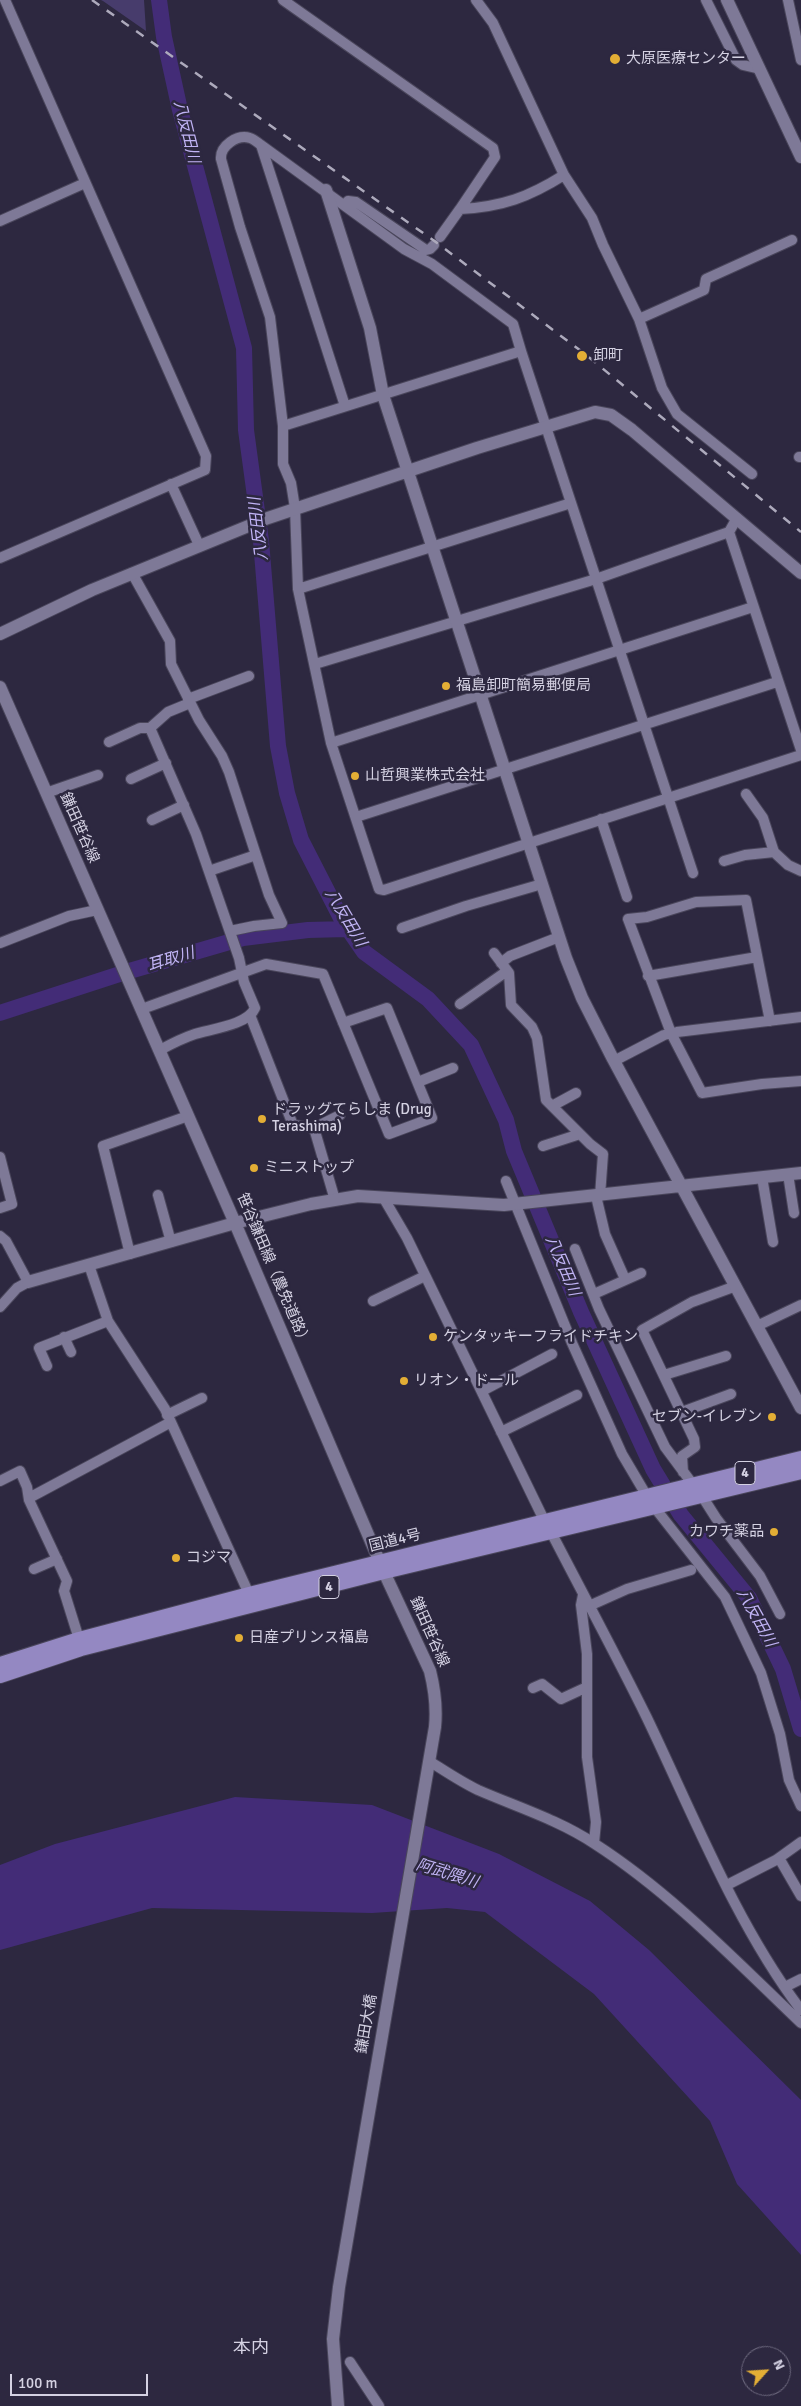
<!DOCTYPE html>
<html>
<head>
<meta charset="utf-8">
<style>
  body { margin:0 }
  #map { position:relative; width:801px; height:2406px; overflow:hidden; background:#2d2840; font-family:Signika,sans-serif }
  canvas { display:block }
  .north { position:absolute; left:741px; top:2346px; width:50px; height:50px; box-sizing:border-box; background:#2d2840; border:1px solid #706c81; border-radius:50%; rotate:64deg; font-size:14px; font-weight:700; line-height:20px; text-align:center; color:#d4d1e2 }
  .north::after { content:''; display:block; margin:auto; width:18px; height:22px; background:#e3ae35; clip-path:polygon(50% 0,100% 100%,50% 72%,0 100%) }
  .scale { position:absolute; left:10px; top:2374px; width:138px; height:22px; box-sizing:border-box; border:2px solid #d4d1e2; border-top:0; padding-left:6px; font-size:15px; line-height:18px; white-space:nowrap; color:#d4d1e2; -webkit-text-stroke:4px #2d2840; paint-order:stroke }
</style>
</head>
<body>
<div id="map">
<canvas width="801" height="2406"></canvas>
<div class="north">N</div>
<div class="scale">100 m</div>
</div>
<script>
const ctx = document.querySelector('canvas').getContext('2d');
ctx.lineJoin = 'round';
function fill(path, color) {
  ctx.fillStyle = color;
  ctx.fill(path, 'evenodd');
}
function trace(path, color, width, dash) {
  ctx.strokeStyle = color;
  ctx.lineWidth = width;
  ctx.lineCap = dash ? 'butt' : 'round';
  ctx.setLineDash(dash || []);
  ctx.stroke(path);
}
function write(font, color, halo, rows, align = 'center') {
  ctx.font = font + ' Signika,"Noto Sans JP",sans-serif';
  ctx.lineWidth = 5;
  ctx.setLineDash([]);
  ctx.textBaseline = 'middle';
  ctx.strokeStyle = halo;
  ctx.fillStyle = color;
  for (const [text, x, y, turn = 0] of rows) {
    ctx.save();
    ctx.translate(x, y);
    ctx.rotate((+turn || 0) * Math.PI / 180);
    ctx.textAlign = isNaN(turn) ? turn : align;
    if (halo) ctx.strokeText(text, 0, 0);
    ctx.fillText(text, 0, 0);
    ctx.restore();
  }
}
fill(new Path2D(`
  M101,0h43l2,31 -43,-30z`), '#473c6c');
fill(new Path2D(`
  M235,1797l137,8 127,49 91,47 59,49 152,150v155l-64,-71 -27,-63 -116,-127 -109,-82 -38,-4 -75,5 -220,-5 -152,42v-85l55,-21z`), '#432c77');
trace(new Path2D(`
  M159,0l5,37 16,73 64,238 2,82 15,111 17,205 9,47 14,47 41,80 22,32 64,47 43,46 35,75 8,31 67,161 72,157 28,46 68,83 34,71 18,60
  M0,1013l126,-41 117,-34 65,-8 39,-1`), '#432c77', 16);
const minor = new Path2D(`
  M283,0l210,148 2,9 -35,52c42,-2 69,-12 104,-34
  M476,0l17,23 71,152 28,43 11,27 36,74 65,-29 2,-11 86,-39
  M706,0l30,60 7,5 17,4
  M788,0l13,60
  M261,145l84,261
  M344,205l4,-4 8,1 70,48 4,-1 4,-4
  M0,221l85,-38
  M440,237l20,-28
  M639,319l23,69 15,26 75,60
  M521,351l-8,-27 -81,-60 -28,-15 -143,-104c-3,-2 -7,-6 -11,-7 -13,-4 -30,8 -29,21l19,68 30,90 13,109v38l8,19 4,25 3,81 33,154 48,146 5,1 417,-135
  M283,426l238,-75 172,522
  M799,457h2
  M171,484l28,61
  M737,518l-8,14 72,218
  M0,558l205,-88 1,-14 -201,-456
  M132,573l38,68 1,23 28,56 23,36 7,16 40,123 13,28 -28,3 -24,5
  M298,589l273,-86
  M315,664l281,-85 133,-47
  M188,699l61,-23
  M109,742l31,-14h10
  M331,743l422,-136
  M131,779l35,-16
  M46,793l52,-18
  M746,794l17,24 11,34
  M356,817l421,-135
  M601,819l26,78
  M152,820l32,-15
  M724,861l21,-6 29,-3 14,13 13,6
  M209,871l47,-16
  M402,928l64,-22 76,-22
  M0,943l69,-27 28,-6
  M494,953l15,20 2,32 21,22 5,11 9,62 44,44 13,10 -3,42
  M501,963l9,-7 49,-19
  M648,976l109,-19
  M460,1004l47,-33
  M142,1009l124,-45 57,10 66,160 43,-16 -45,-110 -44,15
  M250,1015l43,110 21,3 21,72
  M770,1021l-24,-121 -50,2 -49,15 -19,2 43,114 31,60 60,-9 39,-3
  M160,1050c11,-6 23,-12 35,-16 16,-5 53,-9 60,-26l-11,-26 -5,-24 -43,-124 -46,-106 18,-16 22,-9
  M614,1061l50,-26 13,-3 124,-15
  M418,1082l35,-14
  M552,1106l24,-13
  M314,1128l26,-13
  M543,1146l37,-12
  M0,1157l12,47 -12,4
  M788,1174l6,39
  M762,1177l11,65
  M506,1181l66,162 50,111 26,44
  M158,1195l13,47
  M596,1196l9,38 20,45
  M383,1197l24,41 138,284
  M0,1236l6,5 22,41 -11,6 -17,19
  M575,1249l24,60 66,138 29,39
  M130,1254l-27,-108 85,-30
  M89,1265l19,56 57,88 84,185
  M594,1294l47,-21
  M373,1301l52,-25
  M757,1326l44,-21
  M64,1337l7,15
  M47,1366l-8,-18 69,-27
  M664,1375l62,-19
  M482,1391l70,-37
  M682,1412l49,-18
  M167,1415l35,-17
  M501,1432l76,-37
  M683,1472l-1,-16 13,-9 -1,-8 -52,-109 50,-28 44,-16
  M0,1481l20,-10 7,16 2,13 38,81 -3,10 15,48
  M702,1496l14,22 44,58 20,38
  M29,1498l142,-76
  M655,1508l70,89 20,42 16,34 19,61 9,46 12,26
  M551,1532c32,62 65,123 96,186 46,96 89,206 154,292
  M34,1569l23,-10
  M583,1595l-2,10 6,49v103l9,65 -2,21
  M589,1606l38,-17 64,-19
  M533,1688l9,-4 19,15 26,-12
  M429,1761c16,10 32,21 49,29 39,17 81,30 117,54 76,49 140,116 206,179
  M779,1858l22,38
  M727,1885l49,-25 25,-18
  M785,1987l16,-8
  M350,2362l29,44`);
const tertiary = new Path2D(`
  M326,190l44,138 13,67 183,563 16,40 31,61 188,349
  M0,634l92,-44 176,-72 209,-70 118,-36 16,3 21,15 169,143
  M0,687l235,536 149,349 46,99c5,20 7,36 5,56l-96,560 -6,52 5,67
  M28,1282l207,-59 76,-19 47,-8 146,9 297,-32`);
const secondary = new Path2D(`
  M727,0l74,157`);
const trunk = new Path2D(`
  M0,1664l79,-25 170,-45 552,-136
  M0,1676l81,-27 303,-77 417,-100`);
trace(minor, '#4a465b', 12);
trace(tertiary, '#4a465b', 14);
trace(secondary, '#4a465b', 14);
trace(trunk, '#4a465b', 16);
trace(minor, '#7e7997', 10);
trace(tertiary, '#7e7997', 12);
trace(secondary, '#7e7997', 12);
trace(trunk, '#9488c2', 14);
trace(new Path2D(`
  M92,0l341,240 152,114 216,178`), '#adaabc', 2.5, [9, 9]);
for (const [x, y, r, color] of [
  [615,59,6,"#e3ae35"],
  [582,356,6,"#e3ae35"],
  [446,686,5,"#e3ae35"],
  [355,776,5,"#e3ae35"],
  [262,1119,5,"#e3ae35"],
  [254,1168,5,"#e3ae35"],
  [433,1337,5,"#e3ae35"],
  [404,1381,5,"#e3ae35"],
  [772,1417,5,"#e3ae35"],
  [774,1532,5,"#e3ae35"],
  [176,1558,5,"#e3ae35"],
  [239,1638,5,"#e3ae35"]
]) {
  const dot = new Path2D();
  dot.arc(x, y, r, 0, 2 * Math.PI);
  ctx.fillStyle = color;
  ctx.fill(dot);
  trace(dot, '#2d2840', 2);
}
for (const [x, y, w] of [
  [745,1473,20],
  [329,1587,20]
]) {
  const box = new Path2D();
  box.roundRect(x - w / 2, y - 11.5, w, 23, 4);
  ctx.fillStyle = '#2d2840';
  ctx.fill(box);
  trace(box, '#d4d1e2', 1);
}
write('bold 14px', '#d4d1e2', null, [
  ["4",745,1473],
  ["4",329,1587]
]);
write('15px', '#d4d1e2', '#2d2840', [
  ["大原医療センター",626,59],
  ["卸町",593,356],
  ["福島卸町簡易郵便局",456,686],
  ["山哲興業株式会社",365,776],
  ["ドラッグてらしま (Drug",272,1110],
  ["Terashima)",272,1127],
  ["ミニストップ",264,1168],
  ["ケンタッキーフライドチキン",443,1337],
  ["リオン・ドール",414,1381],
  ["セブン-イレブン",762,1417,"right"],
  ["カワチ薬品",764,1532,"right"],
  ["コジマ",186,1558],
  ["日産プリンス福島",249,1638]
], 'left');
write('15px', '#d4d1e2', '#2d2840', [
  ["鎌田笹谷線",79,828,66],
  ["笹谷鎌田線（農免道路）",273,1270,67],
  ["国道4号",395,1541,-14],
  ["鎌田笹谷線",429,1632,66],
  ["鎌田大橋",367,2024,-80]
]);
write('italic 16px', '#c0b3f4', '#2d2840', [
  ["八反田川",186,132,76],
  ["八反田川",259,529,-97],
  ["八反田川",345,918,59],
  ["耳取川",171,960,-17],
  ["八反田川",562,1266,67],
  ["八反田川",756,1618,61],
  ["阿武隈川",447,1874,17]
]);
write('18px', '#d4d1e2', '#2d2840', [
  ["本内",251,2348]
]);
</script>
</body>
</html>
